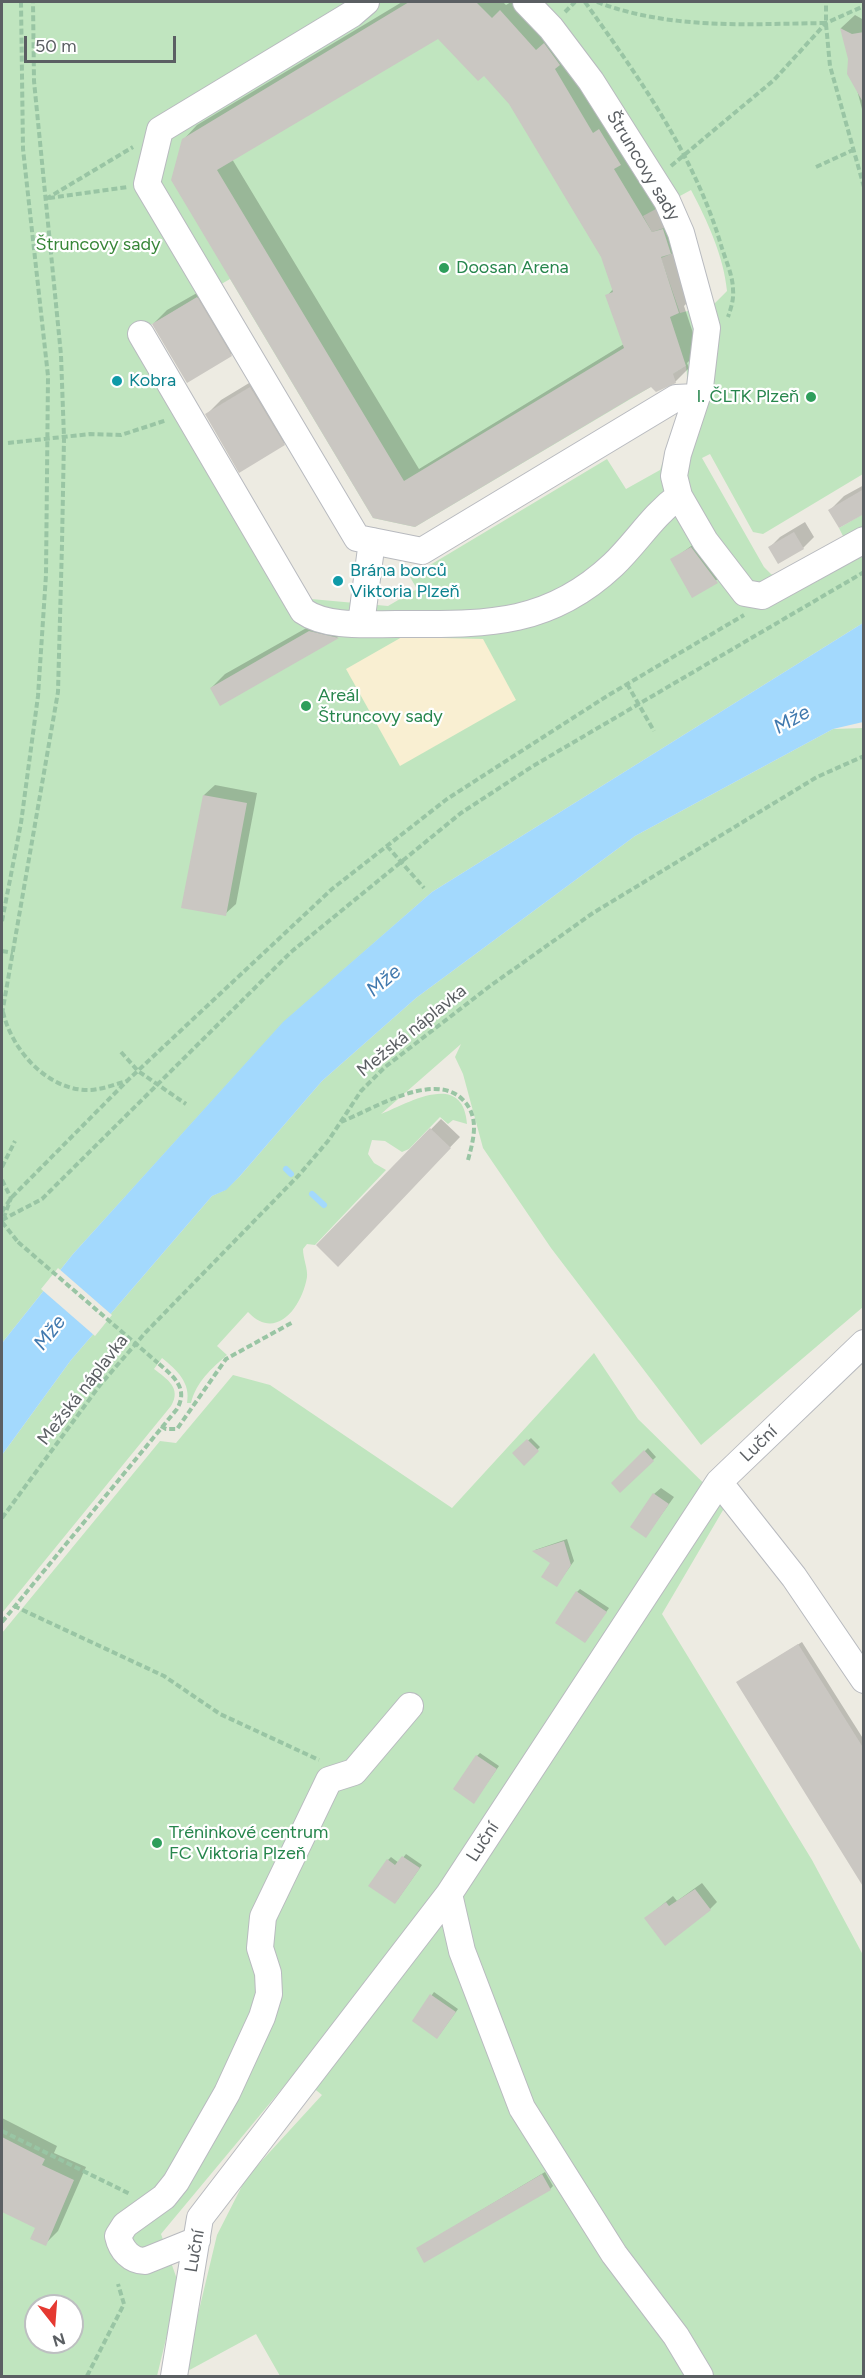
<!DOCTYPE html>
<html>
<head>
<meta charset="utf-8">
<style>
  body { margin:0 }
  #map { position:relative; width:865px; height:2378px; overflow:hidden; background:#edebe2; font-family:Figtree,sans-serif }
  canvas { display:block }
  .frame { position:absolute; inset:0; border:3px solid #5b5f63; pointer-events:none }
  .north { position:absolute; left:24px; top:2294px; width:60px; height:60px; box-sizing:border-box; background:#fff; border:2px solid #bdbfc1; border-radius:50%; rotate:163deg; font-size:16px; font-weight:700; line-height:24px; text-align:center; color:#5b5f63 }
  .north::after { content:''; display:block; margin:auto; width:21px; height:27px; background:#e53931; clip-path:polygon(50% 0,100% 100%,50% 72%,0 100%) }
  .scale { position:absolute; left:24px; top:36px; width:152px; height:27px; box-sizing:border-box; border:3px solid #5b5f63; border-top:0; padding-left:8px; font-size:18px; line-height:21px; white-space:nowrap; color:#5b5f63; -webkit-text-stroke:4px #fff; paint-order:stroke }
</style>
</head>
<body>
<div id="map">
<canvas width="865" height="2378"></canvas>
<div class="frame"></div>
<div class="north">N</div>
<div class="scale">50 m</div>
</div>
<script>
const ctx = document.querySelector('canvas').getContext('2d');
ctx.lineJoin = 'round';
function fill(path, color) {
  ctx.fillStyle = color;
  ctx.fill(path, 'evenodd');
}
function trace(path, color, width, dash) {
  ctx.strokeStyle = color;
  ctx.lineWidth = width;
  ctx.lineCap = dash ? 'butt' : 'round';
  ctx.setLineDash(dash || []);
  ctx.stroke(path);
}
function write(font, color, halo, rows, align = 'center') {
  ctx.font = font + ' Figtree,sans-serif';
  ctx.lineWidth = 4.5;
  ctx.setLineDash([]);
  ctx.textBaseline = 'middle';
  ctx.strokeStyle = halo;
  ctx.fillStyle = color;
  for (const [text, x, y, turn = 0] of rows) {
    ctx.save();
    ctx.translate(x, y);
    ctx.rotate((+turn || 0) * Math.PI / 180);
    ctx.textAlign = isNaN(turn) ? turn : align;
    if (halo) ctx.strokeText(text, 0, 0);
    ctx.fillText(text, 0, 0);
    ctx.restore();
  }
}
fill(new Path2D(`
  M2,2h862l-1,472 -100,60 -10,-2 -43,-78 -8,4 62,109 7,7 8,3 65,-39 -5,-10 24,-14v109l-431,269 -149,131 -210,231 -71,89zM691,190c16,30 33,67 36,101l-13,13 -34,9 -19,-55 15,-6 -9,-25 -15,5 -9,-16zM230,279l143,239 42,9 271,-161c6,34 -15,73 -26,104l-34,19 -19,-30 -197,118 7,12 -29,17 -77,-7 -5,-3 -159,-269z
  M863,728v579l-162,138 -150,-197 -68,-100 -20,-74 -8,-17 6,-13 -80,70c26,-10 82,-45 86,10l-14,-4 -5,4 -8,-7 -31,32 -7,3 -17,-11 -13,-1 -4,14 6,9 12,7 -71,75 -8,-1 -4,5c0,9 5,20 4,28 -5,30 -31,65 -59,35l-31,34 10,9c-15,13 -31,27 -36,48h-4c4,-20 -10,-33 -25,-45l-8,11c13,10 28,19 17,37l-169,207v-158l69,-95 141,-164 13,-6 15,-14 82,-95 94,-83 219,-162 198,-107z
  M594,1353l44,66 88,86 -64,109 150,246 51,95v421h-583l-24,-42 -72,39 33,-138 29,-57 76,-83 -27,-22 -134,161 18,51 -22,91h-155v-743l158,-192 16,2 57,-68 37,10 182,123zM36,2306h36v36h-36z`), '#c0e5bf');
fill(new Path2D(`
  M402,637l81,2 33,61 -116,66 -54,-97z`), '#f9efd2');
fill(new Path2D(`
  M863,623v99l-30,7 -198,107 -219,162 -94,83 -82,95 -14,14 -14,6 -141,164 -69,95v-112l71,-89 210,-232 149,-130z`), '#a3d9fd');
fill(new Path2D(`
  M58,1268l54,47 -17,21 -54,-47z`), '#edebe2');
fill(new Path2D(`
  M402,2h101l3,3 5,-3h7l158,214 16,82 -8,8 15,45 -12,12 2,5 -14,14 -23,3 -237,141 -232,-386 14,-15zM438,37l46,37 27,30 91,152 11,33 -6,7 17,48 -205,125 -187,-310z
  M855,15l9,5 -2,89 -21,-81z
  M211,285l33,56 -13,14 -78,-31 14,-14z
  M264,374l33,56 -13,14 -77,-30 14,-14z
  M864,485v27l-34,-2 14,-14z
  M805,522l9,15 -11,11 -24,14 -9,-15 10,-10z
  M698,541l26,34 -31,21 -21,-36z
  M324,618l27,6 -13,13 -118,67 -9,-16 14,-14z
  M215,785l42,8 -21,111 -11,10 -21,-119z
  M441,1119l19,18 -122,127 -20,-19z
  M531,1438l9,9 -16,16 -10,-10z
  M648,1448l8,9 -36,34 -7,-8z
  M661,1488l13,9 -28,39 8,-42z
  M567,1539l7,22 -15,21 -7,-20 -17,-12z
  M580,1589l29,19 -24,34 -8,-50z
  M802,1642l62,98v145l-123,-205z
  M480,1753l19,13 -23,33 1,-43z
  M406,1854l16,11 -24,34 -10,-39 3,-3 8,6z
  M702,1883l15,19 -7,7 -64,9 27,-22 4,5z
  M434,1992l24,17 -18,25 -26,-13z
  M2,2118l55,28 -3,7 32,14 -28,64 -13,13 -8,-16 -35,-18z
  M545,2172l8,14 -3,3 -132,59z`), '#0003');
trace(new Path2D(`
  M286,1169l5,5
  M312,1194l12,11`), '#a3d9fd', 6);
fill(new Path2D(`
  M409,2h67l16,16 8,-8 36,40 8,-7 16,22 -5,4 38,64 6,-4 22,36 -7,4 38,63 11,-3 8,25 -10,3 18,56 -9,4 16,49 -13,8 3,9 -20,9 -5,-5 -18,10 -218,130 -42,-9 -202,-338 11,-41zM438,39l40,42 6,-5 25,28 92,153 12,35 -8,3 19,53 -220,133 -187,-311z
  M840,28l12,6 12,-2v72l-17,-30 1,-15z
  M197,297l35,59 -45,27 -35,-59z
  M250,387l35,58 -46,28 -34,-59z
  M864,489v25l-25,14 -11,-18z
  M794,532l10,17 -26,15 -10,-17z
  M691,547l27,36 -26,15 -22,-39z
  M309,631l30,7 -119,68 -10,-18z
  M203,795l44,8 -21,113 -45,-8z
  M430,1128l21,20 -113,119 -22,-22z
  M527,1439l12,12 -15,15 -12,-13z
  M644,1450l10,11 -34,32 -9,-10z
  M653,1493l16,11 -23,34 -16,-11z
  M564,1541l7,24 -14,22 -16,-10 9,-14 -18,-12z
  M576,1591l31,21 -22,31 -30,-20z
  M798,1644l66,105v139l-128,-206z
  M476,1755l21,14 -23,35 -21,-15z
  M402,1856l18,12 -25,36 -27,-18 19,-27 8,6z
  M695,1889l16,21 -46,36 -21,-28 22,-16 3,4z
  M430,1994l26,18 -19,27 -25,-18z
  M2,2137l43,22 -3,6 32,15 -28,66 -16,-7 5,-11 -33,-16z
  M542,2174l9,16 -127,73 -8,-15z`), '#cac7c2');
const minor = new Path2D(`
  M366,2l-14,12 -192,116 -13,54 210,354 65,13 254,-153 20,-1
  M526,2l25,26 40,53 76,120 14,32 26,95 -7,59 -22,67 -4,22 5,20 26,45 40,52 17,3 102,-56
  M141,334l162,277c24,17 65,13 93,13 86,0 150,4 217,-59 24,-23 39,-49 66,-69
  M361,624l11,-83
  M719,1482l75,95 70,103
  M449,1894l13,57 60,157 92,146 62,82 24,40
  M197,2240l-52,21c-14,0 -24,-11 -27,-25l7,-11 39,-28 12,-15 51,-89 35,-76 7,-23 -1,-21 -8,-25 3,-31 66,-137 25,-8 56,-66
  M174,2376l26,-158 249,-324 270,-412 145,-139`);
trace(minor, '#b8babf', 28);
trace(new Path2D(`
  M585,2c54,76 109,152 136,243 4,14 12,30 12,45 1,9 -2,18 -5,27
  M597,2c74,28 151,22 229,21v-21
  M565,12l10,-10
  M826,24l4,42 34,121
  M671,166l103,-86 52,-57 38,-17
  M816,167l37,-17
  M49,198l79,-11
  M46,199l87,-52
  M8,443l82,-9 31,1 46,-15
  M627,684l27,47
  M387,846l37,42
  M2,921l19,-98 17,-127 8,-121 2,-199 -25,-227 -2,-147
  M2,951l11,2
  M3,1012c9,39 46,80 88,78 13,-1 25,-6 36,-9
  M2,1014l56,-322 4,-148 2,-106 -3,-83 -27,-274 -1,-79
  M121,1052l17,19 48,33
  M341,1122c32,-13 92,-51 121,-23 18,17 12,39 6,61
  M2,1167l13,-26
  M2,1180l9,18 -7,19
  M2,1212l9,-14 117,-118 204,-191 115,-90 160,-103 137,-81
  M2,1220l40,-21 249,-247 170,-139 72,-47 331,-194
  M2,1222l16,20
  M161,1426l5,3h11l49,-70 67,-37
  M2,1518l98,-133 46,-53 153,-157 29,-34 33,-50 24,-24 105,-81 103,-73 224,-136 47,-21
  M14,1606l150,70 56,38 99,46
  M2,1622l175,-213c12,-21 -4,-33 -19,-46
  M2,2131l128,63
  M87,2376l37,-72 -6,-20`), '#99c5a4', 4, [6, 3]);
trace(minor, '#fff', 26);
trace(new Path2D(`
  M18,1242l140,121`), '#99c5a4', 4, [6, 3]);
for (const [x, y, r, color] of [
  [444,268,6,"#2e9e5b"],
  [117,381,6,"#0f9aa8"],
  [811,397,6,"#2e9e5b"],
  [338,581,6,"#0f9aa8"],
  [306,706,6,"#2e9e5b"],
  [157,1843,6,"#2e9e5b"]
]) {
  const dot = new Path2D();
  dot.arc(x, y, r, 0, 2 * Math.PI);
  ctx.fillStyle = color;
  ctx.fill(dot);
  trace(dot, '#fff', 2);
}
write('18px', '#5b5f63', '#fff', [
  ["Štruncovy sady",643,166,59],
  ["Mežská náplavka",412,1031,-39],
  ["Mežská náplavka",83,1390,-52],
  ["Luční",759,1444,-44],
  ["Luční",483,1842,-57],
  ["Luční",195,2251,-80]
]);
write('18px', '#378638', '#fff', [
  ["Štruncovy sady",98,245]
]);
write('18px', '#27864d', '#fff', [
  ["Doosan Arena",456,268],
  ["I. ČLTK Plzeň",799,397,"right"],
  ["Areál",318,696],
  ["Štruncovy sady",318,717],
  ["Tréninkové centrum",169,1833],
  ["FC Viktoria Plzeň",169,1854]
], 'left');
write('18px', '#0d838f', '#fff', [
  ["Kobra",129,381],
  ["Brána borců",350,571],
  ["Viktoria Plzeň",350,592]
], 'left');
write('italic 20px', '#4179ae', '#fff', [
  ["Mže",792,720,-29],
  ["Mže",384,981,-40],
  ["Mže",50,1333,-52]
]);
</script>
</body>
</html>
